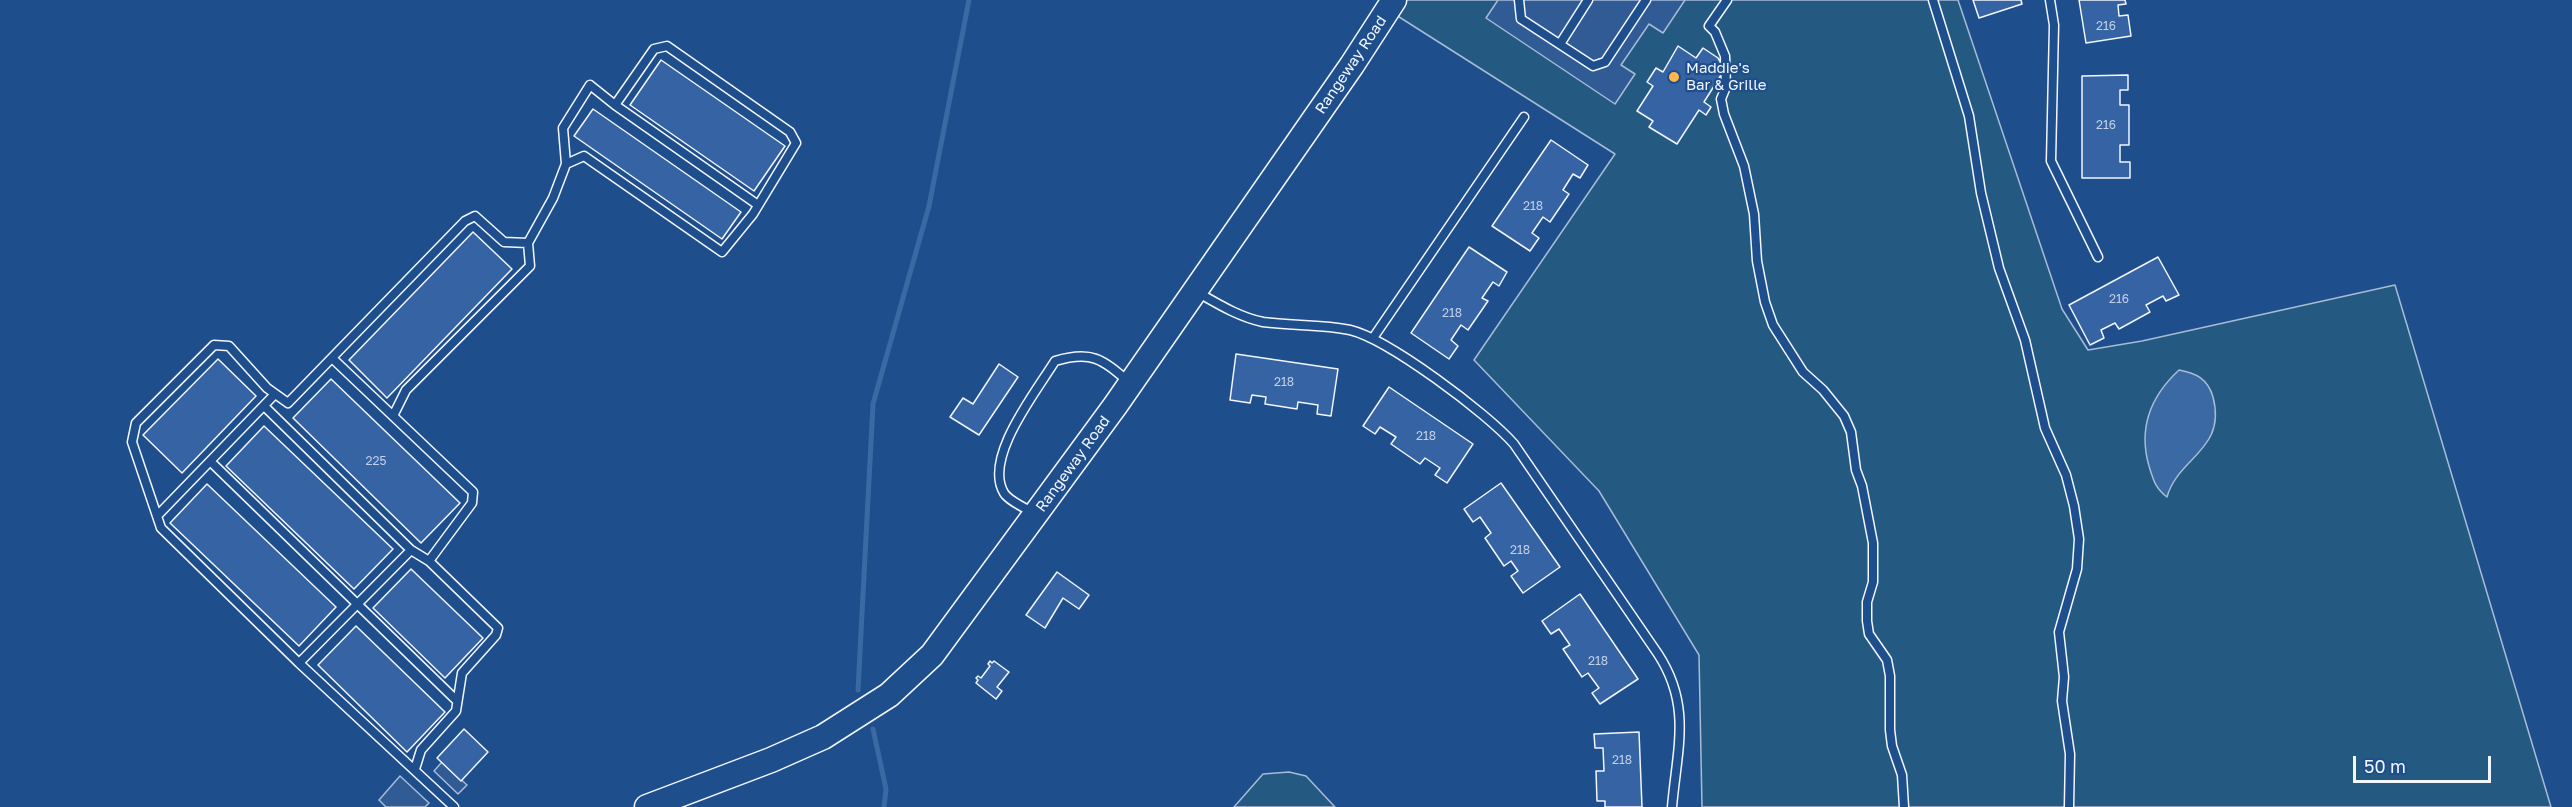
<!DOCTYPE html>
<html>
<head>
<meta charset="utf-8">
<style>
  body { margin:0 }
  #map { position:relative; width:2572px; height:807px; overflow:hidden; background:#1f4e8c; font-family:"Golos Text",sans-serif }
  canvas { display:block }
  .scale { position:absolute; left:2353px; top:756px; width:138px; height:27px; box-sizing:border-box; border:3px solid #f2f6ff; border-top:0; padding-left:8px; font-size:18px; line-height:21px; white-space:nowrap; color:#f2f6ff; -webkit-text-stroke:4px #1f4e8c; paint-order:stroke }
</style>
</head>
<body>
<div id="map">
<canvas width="2572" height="807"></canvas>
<div class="scale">50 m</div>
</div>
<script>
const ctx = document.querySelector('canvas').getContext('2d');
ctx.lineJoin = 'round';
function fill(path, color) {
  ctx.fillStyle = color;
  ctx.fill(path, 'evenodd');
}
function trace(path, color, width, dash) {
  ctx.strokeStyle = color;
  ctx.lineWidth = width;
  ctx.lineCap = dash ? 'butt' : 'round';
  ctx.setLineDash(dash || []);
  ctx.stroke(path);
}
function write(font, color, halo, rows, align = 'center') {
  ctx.font = font + ' "Golos Text",sans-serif';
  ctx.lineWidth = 4.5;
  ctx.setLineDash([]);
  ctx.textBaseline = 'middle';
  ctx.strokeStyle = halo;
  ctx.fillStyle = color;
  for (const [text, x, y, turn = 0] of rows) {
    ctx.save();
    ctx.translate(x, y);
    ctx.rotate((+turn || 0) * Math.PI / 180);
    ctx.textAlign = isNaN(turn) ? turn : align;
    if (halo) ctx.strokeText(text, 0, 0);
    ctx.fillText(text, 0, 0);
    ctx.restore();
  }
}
const green = new Path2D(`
  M1406,0h552l104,309 26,41 54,-9 253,-56 156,522h-849l-3,-152 -100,-164 -125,-131 141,-206 -219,-139z
  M1289,772l17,4 29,31h-101l29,-33z`);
fill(green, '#245a82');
trace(green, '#a8bbd7', 1.5);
const parking = new Path2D(`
  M1498,0h187l-22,33 -14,-9 -28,41 14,9 -20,30 -129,-86z
  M442,762l25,23 -9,9 -24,-23z
  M400,776l29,27 -4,4h-39l-7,-7z`);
fill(parking, '#305b95');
trace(parking, '#a8bbd7', 1.5);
const water = new Path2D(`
  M2179,370c17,3 29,9 34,27 14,53 -35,60 -46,100 -12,-9 -14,-18 -18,-31 -11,-38 2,-70 30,-96z`);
fill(water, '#3b69a3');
trace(water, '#a8bbd7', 1.5);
trace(new Path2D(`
  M858,690l15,-286 56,-198 40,-206
  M873,729l13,60 -2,18`), '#3b69a3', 5);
const building = new Path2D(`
  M1973,0h48l1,4 -43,14z
  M2079,0h46l1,4 -8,1 1,11 9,-1 3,21 -45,7z
  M1678,46l18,12 7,-10 15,10 5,8 -2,9 -17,27 7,5 -5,8 -7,-5 -22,34 -28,-17 4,-6 -16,-10 16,-25 -6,-4 9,-14 7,4z
  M661,60l124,86 -31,45 -124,-86z
  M2128,75v15h-8v15h9v40h-9v17h10v16h-48v-102z
  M593,109l148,103 -19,27 -148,-103z
  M1551,140l37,25 -8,13 -7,-4 -10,16 6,4 -19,28 -7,-5 -11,16 7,5 -9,13 -38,-25z
  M473,232l39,37 -125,129 -38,-38z
  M1469,247l38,25 -8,14 -6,-4 -11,16 6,3 -20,29 -7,-5 -10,15 7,6 -9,13 -38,-26z
  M2158,257l21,38 -13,6 -3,-5 -17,9 4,7 -31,17 -4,-6 -14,7 3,8 -14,7 -21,-40z
  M1236,354l102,15 -7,47 -14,-2 1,-9 -20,-3 -1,7 -32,-5 1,-7 -14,-2 -2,8 -20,-3z
  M218,359l38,37 -74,77 -39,-38z
  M999,364l19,13 -39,58 -29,-18 13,-19 10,6z
  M331,379l129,124 -39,40 -128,-125z
  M1389,387l84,57 -26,39 -12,-8 5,-7 -15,-10 -5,6 -29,-20 5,-7 -16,-10 -5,7 -12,-8z
  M264,426l129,123 -39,40 -128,-123z
  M1501,483l59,84 -37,26 -12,-17 7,-5 -7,-10 -7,5 -19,-28 6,-5 -11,-16 -7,5 -9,-13z
  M207,484l129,123 -37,39 -129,-123z
  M411,569l72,69 -38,40 -72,-70z
  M1057,572l32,23 -10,14 -16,-11 -18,30 -19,-13z
  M1580,594l58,85 -38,25 -8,-11 7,-5 -11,-15 -6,4 -19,-28 7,-4 -11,-16 -8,5 -9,-13z
  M356,626l89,86 -38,40 -89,-87z
  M990,661l2,2 2,-2 15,11 -12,15 5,4 -6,8 -20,-16 2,-3 -2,-2 2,-2 3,2 9,-12 -2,-2z
  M464,729l24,23 -27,29 -24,-23z
  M1639,732l3,75h-37v-6h-8l-1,-30h8l-1,-23h-8l-1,-14z`);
fill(building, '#3563a3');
trace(building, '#f2f6ff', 1.5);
const lane = new Path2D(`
  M1519,0l2,19 72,47 12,-4 41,-62
  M1727,0l-18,26 6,6 10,24 1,31 -5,12 3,15 20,52 10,48 3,47 8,41 8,23 30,47 20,18 21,26 7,16 5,38 6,16 11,57v39l-6,20v19l2,13 18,26 3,16v54l2,16 10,29 2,32
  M1933,0l36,116 12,77 18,75 26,72 20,88 21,47 8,31 5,33 -2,30 -18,63 5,45 -2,24 8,53 -1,53
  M2050,0l4,25 -3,136 47,96
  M1560,44l28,-44
  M615,105l143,100
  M1197,292c21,12 42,25 66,30 29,4 59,2 87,8 38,9 137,83 164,114l144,210c34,52 19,95 14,153
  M1373,338l151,-221
  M332,358l61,58
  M264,406l147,144 18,11
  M211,462l245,238
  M1034,513c-9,-5 -25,-12 -30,-20 -21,-35 32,-101 51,-132 37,-11 47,-2 75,22
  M157,516l118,-122
  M299,663l112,-113
  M415,769l6,-19 35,-39 6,-38 34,-38 2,-7 -69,-67 43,-58 1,-11 -80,-76 13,-26 124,-124 -2,-23 25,-45 13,-34 -3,-36 27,-43 25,20 39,-56 13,-3 123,86 6,11 -43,71 -31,38 -138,-96 -18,8
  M454,807l-155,-144 -138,-135 -29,-86 4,-19 78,-78 15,1 38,42 21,15 177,-182 10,-5 29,26 24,1`);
const secondary = new Path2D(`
  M647,807l124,-47 52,-23 66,-42 43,-40 183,-249 237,-341 42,-65`);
trace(lane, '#f2f6ff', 11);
trace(secondary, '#f2f6ff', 27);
trace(lane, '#1f4e8c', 8);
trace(secondary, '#1f4e8c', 24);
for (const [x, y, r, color] of [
  [1674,77,6,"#ffb74d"]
]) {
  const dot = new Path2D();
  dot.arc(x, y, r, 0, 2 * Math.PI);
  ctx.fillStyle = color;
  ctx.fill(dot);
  trace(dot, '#1f4e8c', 2);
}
write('12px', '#c3d1e8', null, [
  ["216",2106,26],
  ["216",2106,125],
  ["218",1533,206],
  ["216",2119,299],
  ["218",1452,313],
  ["218",1284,382],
  ["218",1426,436],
  ["225",376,461],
  ["218",1520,550],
  ["218",1598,661],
  ["218",1622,760]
]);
write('15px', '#f2f6ff', '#1f4e8c', [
  ["Rangeway Road",1351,65,-56],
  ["Rangeway Road",1073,464,-54]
]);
write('15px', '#f2f6ff', '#1f4e8c', [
  ["Maddie's",1686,68],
  ["Bar & Grille",1686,85]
], 'left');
</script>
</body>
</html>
